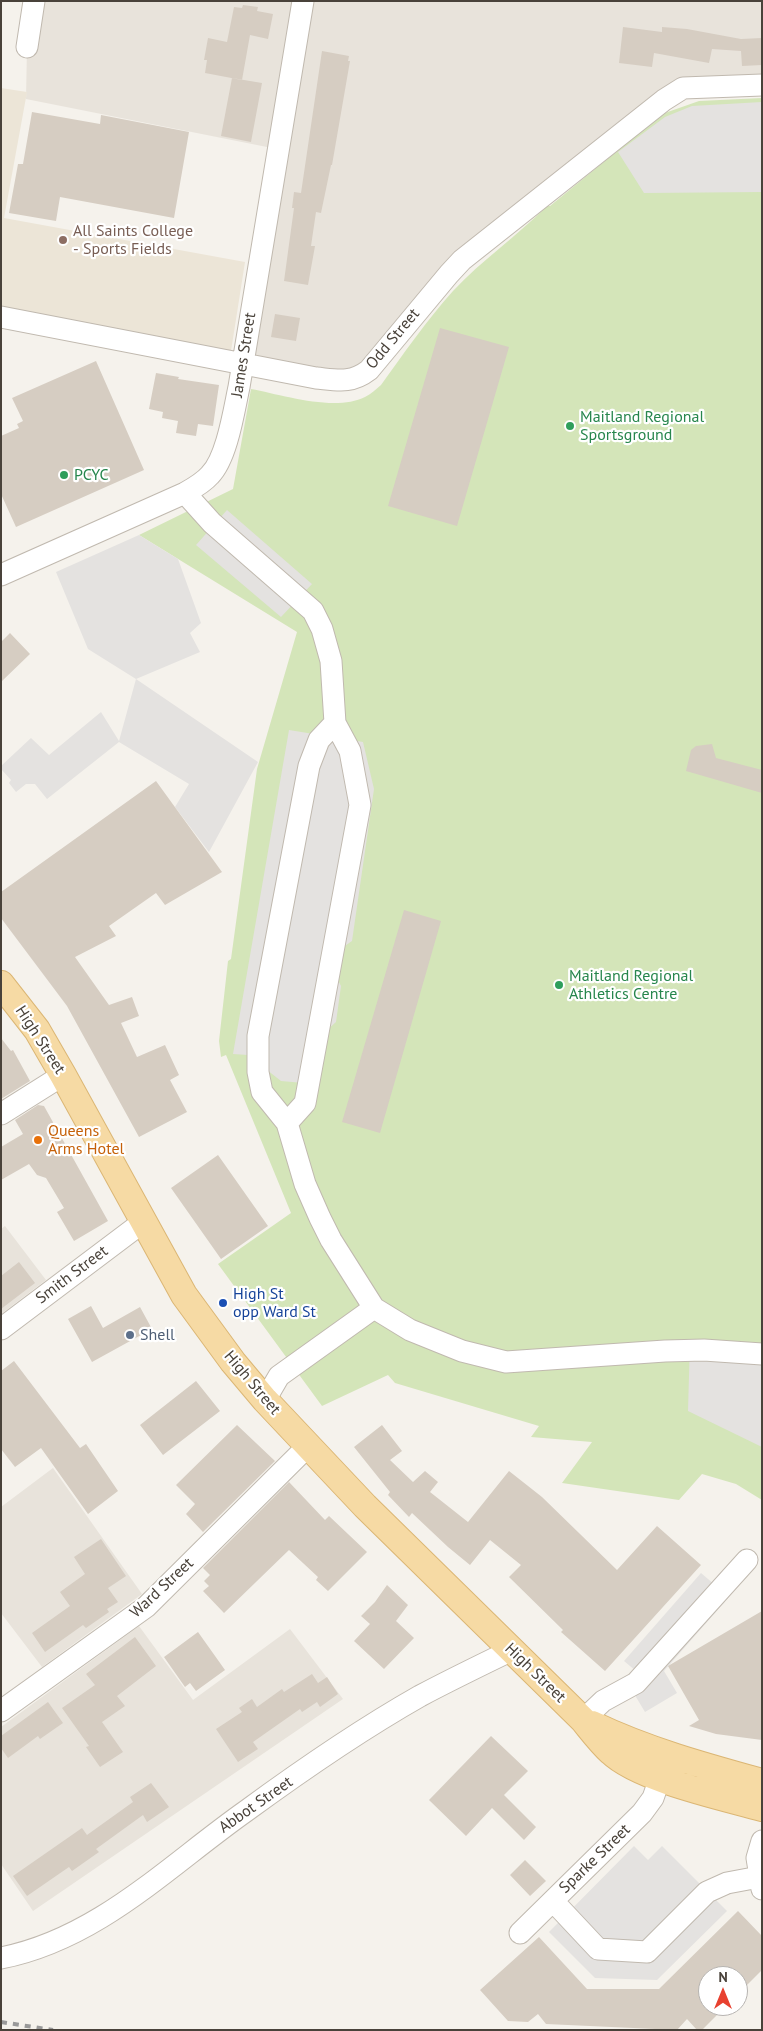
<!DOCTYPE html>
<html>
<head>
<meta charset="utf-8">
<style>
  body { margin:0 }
  #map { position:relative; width:763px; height:2031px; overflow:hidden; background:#f5f2ec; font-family:"PT Sans",sans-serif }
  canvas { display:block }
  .frame { position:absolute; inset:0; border:2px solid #49423a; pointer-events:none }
  .north { position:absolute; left:698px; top:1966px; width:50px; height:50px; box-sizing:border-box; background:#fff; border:1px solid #b6b3b0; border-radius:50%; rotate:0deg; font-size:14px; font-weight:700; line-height:20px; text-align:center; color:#49423a }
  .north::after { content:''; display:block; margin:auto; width:18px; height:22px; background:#e84130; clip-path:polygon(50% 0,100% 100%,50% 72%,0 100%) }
</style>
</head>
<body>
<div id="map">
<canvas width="763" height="2031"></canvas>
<div class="frame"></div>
<div class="north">N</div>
</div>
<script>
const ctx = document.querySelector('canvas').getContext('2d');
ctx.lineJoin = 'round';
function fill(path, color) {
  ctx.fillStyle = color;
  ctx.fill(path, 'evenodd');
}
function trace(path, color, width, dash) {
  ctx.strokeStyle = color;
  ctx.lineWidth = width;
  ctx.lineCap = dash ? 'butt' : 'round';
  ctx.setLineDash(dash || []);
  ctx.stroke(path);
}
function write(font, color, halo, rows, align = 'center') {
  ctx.font = font + ' "PT Sans",sans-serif';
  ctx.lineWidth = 4.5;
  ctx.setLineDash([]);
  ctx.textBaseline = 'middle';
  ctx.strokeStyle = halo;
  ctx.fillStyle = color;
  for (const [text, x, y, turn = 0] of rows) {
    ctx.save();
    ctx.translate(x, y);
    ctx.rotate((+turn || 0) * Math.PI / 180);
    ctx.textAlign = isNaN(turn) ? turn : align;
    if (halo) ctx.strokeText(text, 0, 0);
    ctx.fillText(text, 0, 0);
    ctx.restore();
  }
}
fill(new Path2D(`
  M34,1h728v90l-73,3 -227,166 -103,118 -117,-16 35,-213 -251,-50 1,-52z
  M5,1226l41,54 -45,34v-85z
  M53,1468l89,126 -100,73 -41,-54v-106z
  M139,1626l54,74 97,-71 53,70 -310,212 -32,-47v-137z`), '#e8e3db');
fill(new Path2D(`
  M1,88l26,4 -23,126 241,44 -14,89 -230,-45z`), '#ece5d7');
fill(new Path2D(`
  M762,98v1402l-26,-16 -34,-10 -23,26 -117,-17 30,-41 -61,-5 8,-11 -144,-43 -7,-8 -66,31 -104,-142 73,-51 -65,-158 -5,2 -2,-16 9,-80 3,-2 26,-190 40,-137 -158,-97 94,-46 18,-100c32,6 84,23 114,8 6,-3 11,-8 16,-12 23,-32 46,-65 72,-94 29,-31 64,-55 94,-85h3l112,-92 37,-13z`), '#d4e5b9');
fill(new Path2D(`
  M762,102v90l-118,1 -26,-41 47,-35 27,-11z
  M227,510l85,74 -31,33 -85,-72z
  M139,535l39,24 23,64 -11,10 10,19 -64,27 122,83 -49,90 -34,-45 14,-23 -70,-42 -72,57 -12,-15h-9l-10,8 -7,-9 2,-3 -10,-11v-3l30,-28 18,17 52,-43 18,29 17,-62 -48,-30 -32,-77z
  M289,730l74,12 11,47 -22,152 -13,9 -3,26 5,10 -5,36 -11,10 -10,52 -34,-3 -33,-26 -15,-1z
  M690,1341l72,4v102l-74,-36z
  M701,1573l28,24 -65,74 13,22 -32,19 -9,-15v-26l-12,-10z
  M634,1846l14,14 14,-14 65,65 -70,69 -62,-2 -46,-46z`), '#e4e2e0');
fill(new Path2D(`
  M243,5l15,2 -1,4 16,3 -5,25 -18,-4 -8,45 -37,-7 2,-13h-3l4,-22 19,4 7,-35 8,1z
  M623,27l39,5v-5l25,2 54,10 21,-1v27l-20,1 -1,-15 -29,-2 -3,14 -55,-10 -2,14 -33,-4z
  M322,51l27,5 -1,5h2l-18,104h-1l-10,48 -5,-1 -5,34h4l-7,39 -24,-4 10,-73h-2l2,-16 7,1z
  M232,78l30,5 -11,59 -30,-6z
  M32,112l68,12 1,-9 88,17 -15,86 -114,-21 -4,24 -47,-8 9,-49h5z
  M275,314l25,4 -4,23 -25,-4z
  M440,328l69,19 -52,179 -69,-20z
  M96,361l48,109 -128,57 -15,-33v-58l18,-8 -2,-4 6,-3 -11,-23z
  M156,373l23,4 -1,2 41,6 -6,41 -15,-2 -2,12 -20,-3 2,-12 -16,-3 1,-6 -14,-3z
  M10,633l20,21 -29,28v-40z
  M712,744l4,14 46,12v23l-76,-22 5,-21 5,-4z
  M156,781l66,91 -57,33 -9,-12 -47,33 7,10 -41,21 34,48 23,-8 7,19 -18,7 16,34 28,-12 14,30 -9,5 17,32 -48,25 -72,-131 -66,-88v-26z
  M404,910l37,11 -61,212 -38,-11z
  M1,1038l10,13 2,-1 17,31 -29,18z
  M38,1105l6,1 64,115 -34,20 -17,-29 7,-4 -18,-30 -9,-3 -8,-11 -28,16v-33l22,-13 -8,-14z
  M218,1155l50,71 -47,33 -50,-71z
  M19,1262l16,21 -34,26v-33z
  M91,1306l12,22 37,-21 12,22 -60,33 -24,-43z
  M14,1361l66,87 6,-4 32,47 -30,23 -47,-66 -26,19 -14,-18v-78z
  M196,1381l24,30 -57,44 -23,-30z
  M237,1425l38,36 -72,71 -17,-18 9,-10 -19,-19z
  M382,1425l20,26 -12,9 23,22 12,-11 13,11 -8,10 38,30 41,-51 33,26 75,73 40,-44 44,39 -96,106 -44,-39 2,-2 -54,-53 12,-12 -31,-25 -20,25 -22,-18 -36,-34 -3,4 -21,-22 2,-3 -36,-45z
  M289,1482l36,38 4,-4 38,36 -39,39 -12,-11 2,-3 -29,-27 -65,63 -21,-22 6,-5 -5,-5 6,-6 -7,-7z
  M101,1539l25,37 -18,12 10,14 -11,7 2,3 -23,16 -3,-3 -38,27 -13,-19 38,-27 -10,-14 25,-18 -11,-17z
  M387,1585l21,20 -12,16 18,17 -30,31 -30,-28 16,-17 -9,-8 14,-14z
  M762,1611v129l-46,-6 -27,-8 10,-6 -31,-54z
  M198,1632l27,38 -29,21 -6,-8 -5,4 -21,-30z
  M135,1637l21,29 -39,30 8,10 -23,16 21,30 -23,15 -14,-20 3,-1 -27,-38 33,-23 -9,-11z
  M312,1674l6,9 9,-6 11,17 -18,13 -3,-5 -15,10 -2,-3 -47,33 5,7 -20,13 -22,-33 26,-17 -3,-4 13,-9 5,8 25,-18 2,3z
  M48,1702l15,21 -23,16 -2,-3 -30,22 -7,-10v-12z
  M491,1736l37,35 -24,24 32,32 -12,13 -32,-32 -26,28 -37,-36z
  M151,1783l18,24 -22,15 -4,-7 -47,34 3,3 -27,19 -3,-4 -42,29 -14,-20 69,-48 5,7 46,-33 -3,-5z
  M525,1860l21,21 -16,15 -20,-21z
  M738,1911l24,25v34l-24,24v-18h-30v30h18l-24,24h-5l-10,-11 -10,11 -131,-6 -8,-10 -10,8 -20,-1 -28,-31 59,-53 48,52h72z`), '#d6cdc2');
const minor = new Path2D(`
  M27,47l7,-46
  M1,317l315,61c21,2 35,6 53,-8l80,-96 13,-14 202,-160 19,-12 79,-3
  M185,493l27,30 101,88 9,18 9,32 4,62 15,28 10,54 -55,298 -18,20
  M1,575l184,-82c9,-5 18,-10 25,-18 17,-17 24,-65 29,-88l64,-386
  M335,723l-16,17 -10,26 -51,270v36l4,20 25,31 18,61 15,34 11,22 43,68 36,22 52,21 44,11 159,-11 39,-1 58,4
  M1,1114l62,-39
  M1,1329l142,-107
  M265,1400l14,-24 95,-68
  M1,1711l145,-104 162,-161
  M583,1720l20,-19 33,-18 111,-123
  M762,1889l-5,-31 5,-17
  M553,1901l45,48 49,3 60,-60 20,-9 32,-6 3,-3
  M520,1933l122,-120 11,-15 7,-20
  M1,1958c97,-19 167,-92 245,-147 56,-41 114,-81 174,-115 30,-16 61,-31 92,-46`);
const major = new Path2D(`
  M1,984l36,46 26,45 121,220 49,67 32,38 100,106 218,214c9,11 18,23 28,32 28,27 112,45 151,56
  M592,1724c54,26 112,42 170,58`);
trace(minor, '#c0b9af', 23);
trace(major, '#dbb674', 28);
trace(minor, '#fff', 21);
trace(major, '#f6daa4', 26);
trace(new Path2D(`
  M1,2022l52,8`), '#999', 4, [6, 6]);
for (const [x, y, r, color] of [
  [63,240,5,"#8d6e63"],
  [570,426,5,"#2e9e5b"],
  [64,475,5,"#2e9e5b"],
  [559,985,5,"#2e9e5b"],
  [38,1140,5,"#e8710a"],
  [223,1303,5,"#1a4fb4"],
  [130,1335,5,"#5c6f8a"]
]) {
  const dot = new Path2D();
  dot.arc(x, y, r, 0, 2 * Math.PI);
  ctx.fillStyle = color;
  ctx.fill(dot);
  trace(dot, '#fff', 2);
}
write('16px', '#785e54', '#fff', [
  ["All Saints College",73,231],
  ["- Sports Fields",73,249]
], 'left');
write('16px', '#49423a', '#fff', [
  ["Odd Street",393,339,-50],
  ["James Street",244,355,-81],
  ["High Street",40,1040,57],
  ["Smith Street",72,1275,-37],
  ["High Street",252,1383,50],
  ["Ward Street",162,1588,-43],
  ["High Street",535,1673,44],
  ["Abbot Street",256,1805,-35],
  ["Sparke Street",595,1859,-44]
]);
write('16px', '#27864d', '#fff', [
  ["Maitland Regional",580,417],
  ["Sportsground",580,435],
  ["PCYC",74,475],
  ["Maitland Regional",569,976],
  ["Athletics Centre",569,994]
], 'left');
write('16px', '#c56008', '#fff', [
  ["Queens",48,1131],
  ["Arms Hotel",48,1149]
], 'left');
write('16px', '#164399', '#fff', [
  ["High St",233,1294],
  ["opp Ward St",233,1312]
], 'left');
write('16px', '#4e5e75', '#fff', [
  ["Shell",140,1335]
], 'left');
</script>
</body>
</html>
